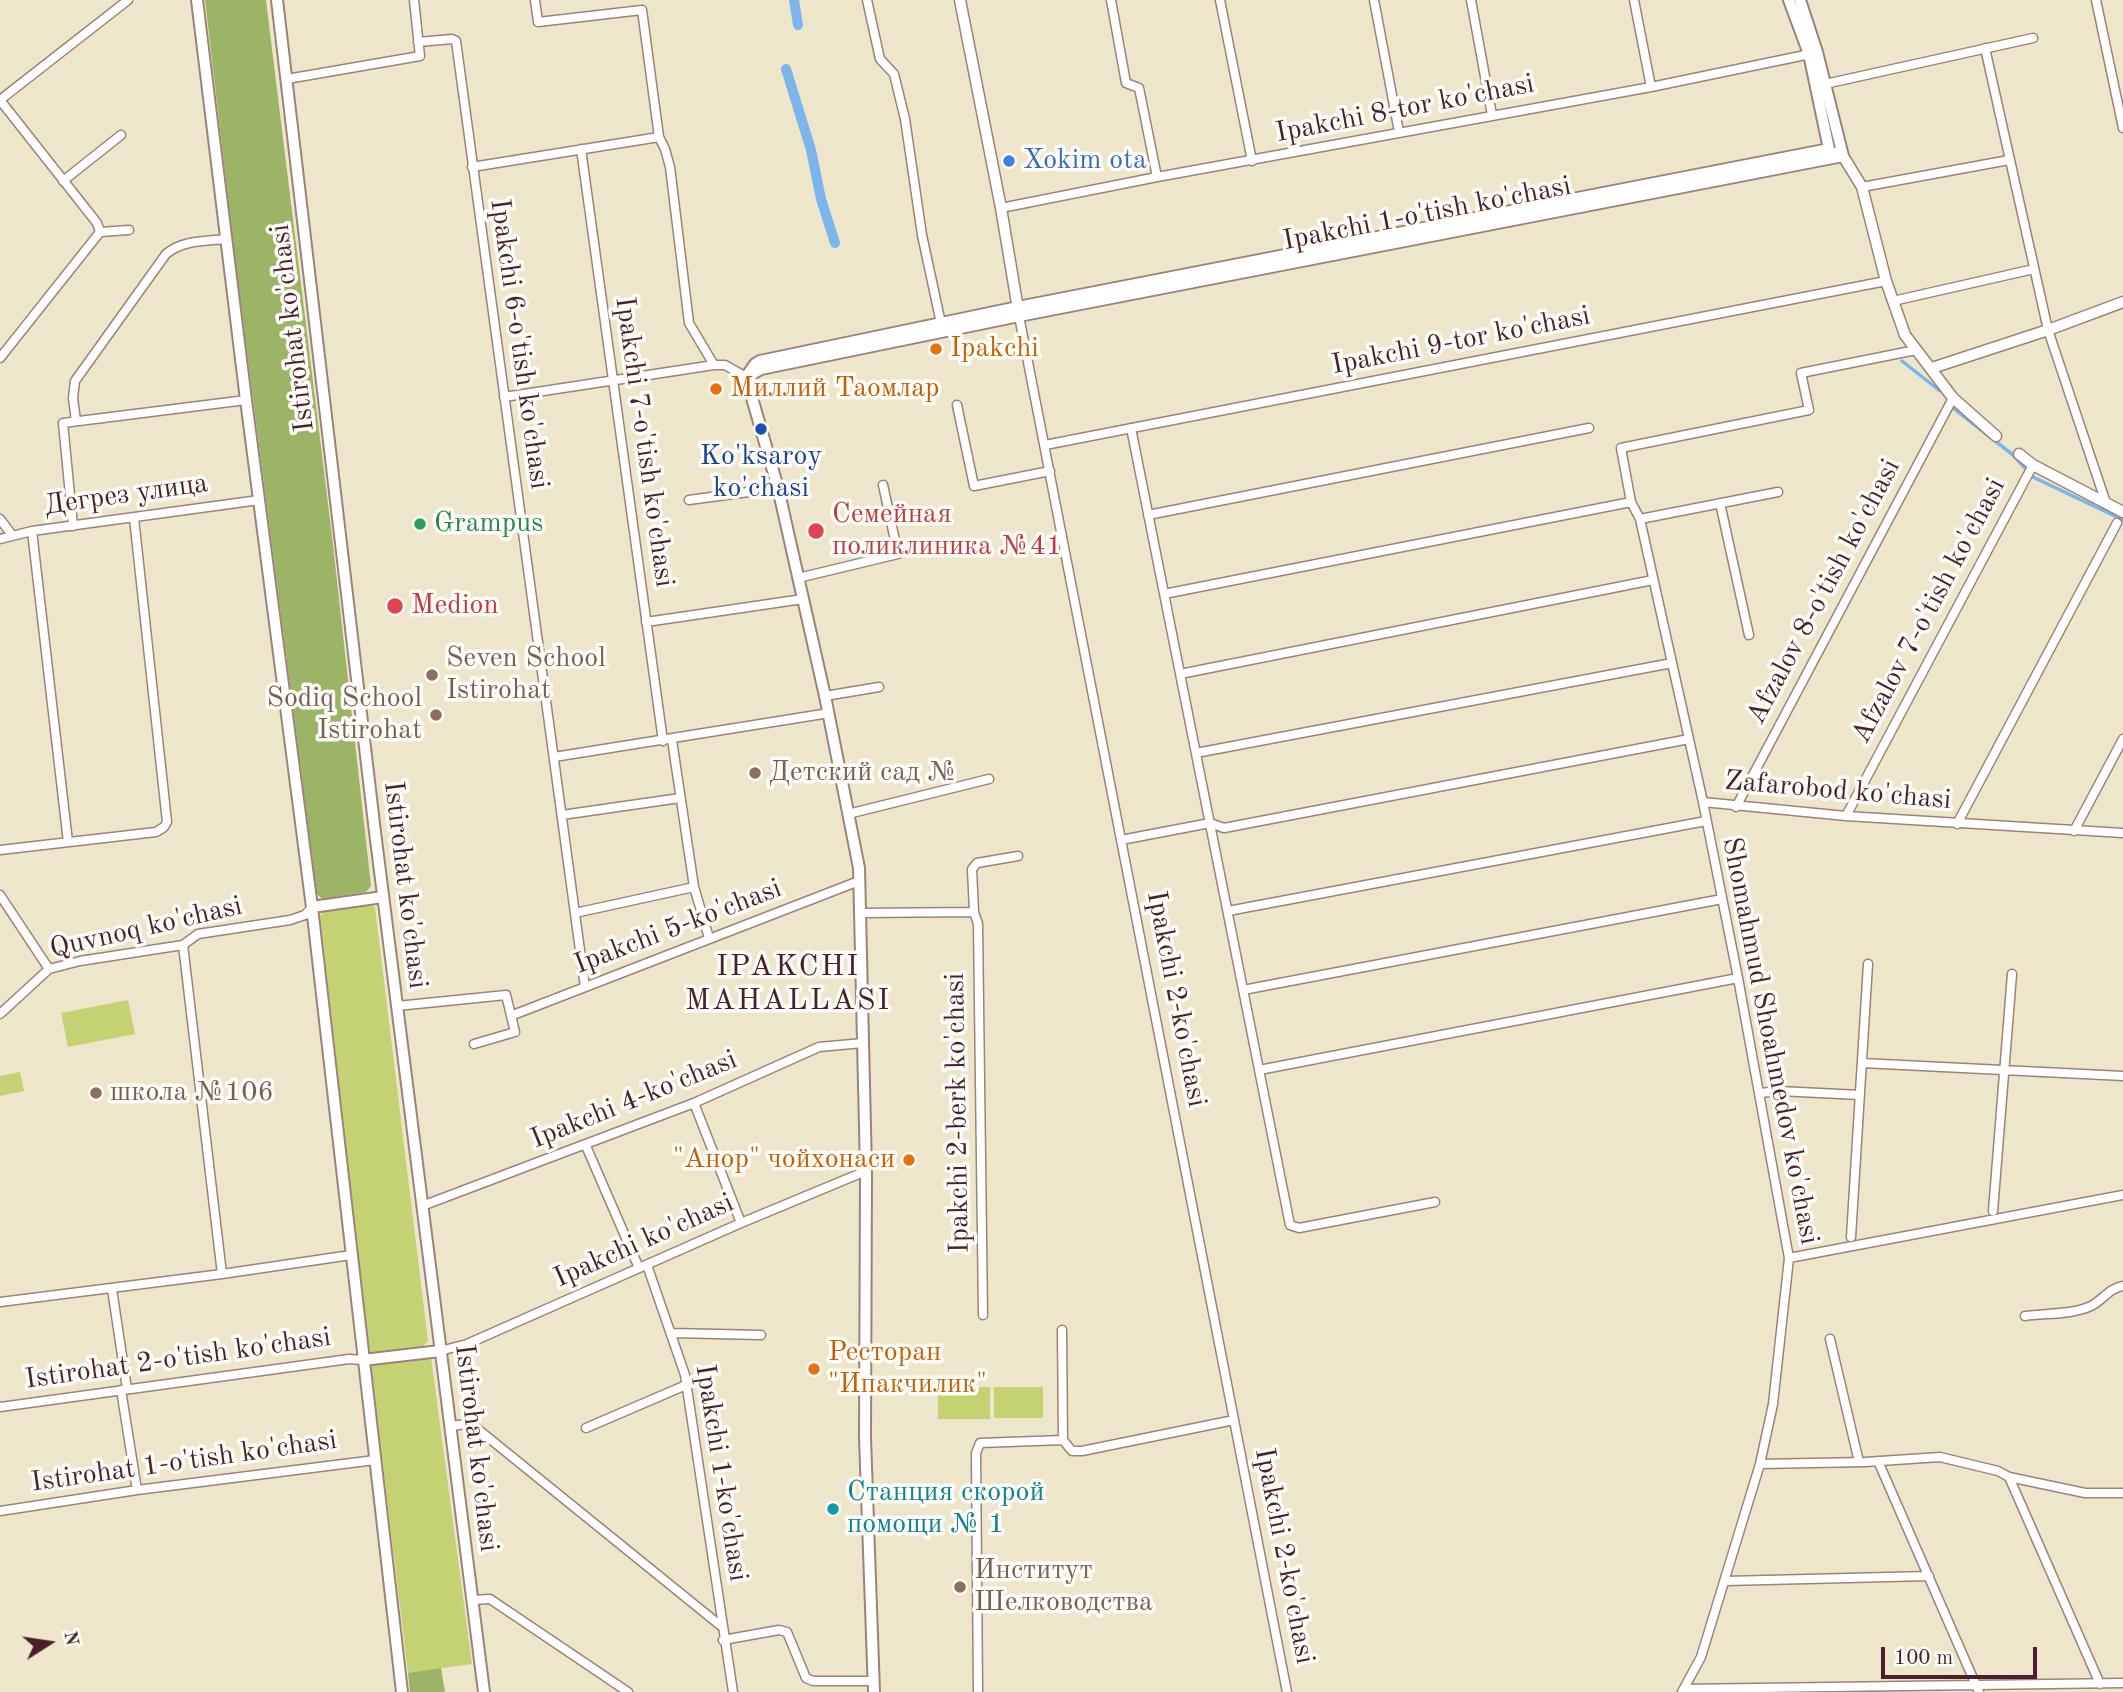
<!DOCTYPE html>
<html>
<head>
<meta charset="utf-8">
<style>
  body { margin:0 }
  #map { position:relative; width:2123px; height:1692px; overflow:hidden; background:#eee6ca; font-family:"Old Standard TT",serif }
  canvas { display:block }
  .north { position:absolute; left:14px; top:1608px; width:70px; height:70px; -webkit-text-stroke:5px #fdfcf7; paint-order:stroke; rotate:78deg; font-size:19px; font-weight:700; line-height:28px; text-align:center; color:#4a1f2b }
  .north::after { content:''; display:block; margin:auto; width:24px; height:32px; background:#4a1f2b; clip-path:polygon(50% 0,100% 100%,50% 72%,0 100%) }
  .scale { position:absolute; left:1881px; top:1647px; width:156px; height:32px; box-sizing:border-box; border:4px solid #4a1f2b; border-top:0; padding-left:9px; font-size:21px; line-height:24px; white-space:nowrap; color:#4a1f2b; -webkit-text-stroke:5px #fdfcf7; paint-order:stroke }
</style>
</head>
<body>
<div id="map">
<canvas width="2123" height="1692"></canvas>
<div class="north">N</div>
<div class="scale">100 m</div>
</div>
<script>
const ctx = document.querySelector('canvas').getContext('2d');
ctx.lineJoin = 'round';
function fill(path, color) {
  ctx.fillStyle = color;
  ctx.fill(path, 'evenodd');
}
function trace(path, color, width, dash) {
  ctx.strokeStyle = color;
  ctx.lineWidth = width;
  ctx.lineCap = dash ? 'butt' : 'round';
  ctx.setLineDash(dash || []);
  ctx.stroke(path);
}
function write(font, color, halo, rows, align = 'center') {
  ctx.font = font + ' "Old Standard TT",serif';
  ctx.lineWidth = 7;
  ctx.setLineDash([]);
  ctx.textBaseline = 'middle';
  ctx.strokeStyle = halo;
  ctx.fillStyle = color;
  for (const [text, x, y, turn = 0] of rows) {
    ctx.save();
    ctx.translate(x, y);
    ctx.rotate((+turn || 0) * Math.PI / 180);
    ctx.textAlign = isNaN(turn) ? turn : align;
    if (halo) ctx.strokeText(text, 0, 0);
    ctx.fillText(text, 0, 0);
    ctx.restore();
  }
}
fill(new Path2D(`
  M367,904l8,3 53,434 -6,6 -47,7 -6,-3 -49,-435 4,-5z
  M128,1000l7,34 -67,13 -7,-34z
  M20,1072l4,19 -24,5v-20z
  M431,1357l41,307 -64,9 -37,-306 1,-3z
  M990,1387v32h-52v-31z
  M994,1387h49v31h-49z`), '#c5d273');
fill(new Path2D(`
  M205,0h61l66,536 39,350 -5,6 -44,7 -5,-5 -80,-619z
  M441,1668l4,24h-35l-2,-19z`), '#9cb465');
trace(new Path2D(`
  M1902,361l38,30
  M1952,407l61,48 12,13
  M2033,477l90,43`), '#7bb5eb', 3.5);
trace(new Path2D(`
  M794,0l4,25
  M786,69l25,81 10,49 14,44`), '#7bb5eb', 10);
const minor = new Path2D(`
  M535,0l3,22 104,-12 17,127 6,12 5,18 19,156 25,42
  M867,0l13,59 14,15 11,45 17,116 20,93
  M1111,0l15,83 13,5 18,89
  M1220,0l32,161
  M1374,0l25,132
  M1471,0l21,115
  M1634,0l17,87
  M2096,0l27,128
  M418,42l34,-3 4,2 129,946
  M1985,48l63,282 58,173
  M287,79l133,-23 -6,-56
  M1825,84l208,-46
  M581,149l82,592
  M472,167l187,-30
  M63,181l58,-46
  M1862,187l147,-27
  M1001,208l156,-31 494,-90 164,-34
  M100,232l-3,-9 -97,-123 128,-100
  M1893,301l141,-32
  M1019,316l268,1376
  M0,358l100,-126 29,-2
  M504,397l210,-32h11l21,12
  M957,405l17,81 76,-15
  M76,421l-3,-23 2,-17 91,-127c16,-14 40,-13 60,-15
  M1131,428l159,797 9,3 136,-26
  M1045,445l841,-164
  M689,500l89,-12
  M1720,503l29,132
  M1148,515l441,-87
  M0,519l12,16
  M1640,519l138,-27
  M73,526l-10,-103 183,-23
  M32,531l36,311
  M0,539l32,-8 227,-31
  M798,578l100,-24 -15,-69
  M1164,594l467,-92
  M646,622l157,-23
  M1180,674l473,-94
  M825,696l54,-9
  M672,740l22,147 15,51
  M1196,753l476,-90
  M554,757l275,-44
  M1703,802l143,14 277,17
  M1736,807l217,-409
  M848,814l141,-35
  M562,815l118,-17
  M1846,816l187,-351
  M1957,824l160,-301
  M2074,831l49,-92
  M1121,840l89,-17 14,5 465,-89
  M0,850l156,-18 8,-5 3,-5 -33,-304
  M0,895l49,74
  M1228,911l478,-90
  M575,913l119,-26
  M861,913l113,-1
  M183,945l39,329
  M1243,990l479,-91
  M397,1006l109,-11 9,37 -41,12
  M0,1014l49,-45 31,-8 103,-16 15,-11 92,-14 15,-5 7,-8
  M513,1015l346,-134
  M1862,1063l261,13
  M1259,1070l479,-92
  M1760,1093l19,-2 81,4
  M694,1103l47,120
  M586,1146l53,122
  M422,1206l272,-103 125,-56 44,-4
  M1993,1211l19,-237
  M1851,1237l17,-273
  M1789,1258l334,-63
  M647,1265l38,110 48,317
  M112,1289l15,100
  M0,1302l222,-28 129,-19
  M983,1315l-5,-391 -4,-12 -2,-43 5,-6 41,-7
  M2025,1316c20,-3 47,-1 66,-10 12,-6 18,-18 32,-20
  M1062,1330l1,110
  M672,1333l89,2
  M1830,1339l29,123
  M440,1351l27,-7 274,-121 125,-52
  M121,1390l16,100
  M0,1407l349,-48 14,1
  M450,1426l18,-2 6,2 247,200
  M586,1428l100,-43
  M1878,1461l101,231
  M1760,1464l105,-2 75,-5 58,14 11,6 76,16h38
  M2009,1477l91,207
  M0,1511l137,-21 238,-30
  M1726,1581l203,-5
  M473,1600l17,-1 138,93
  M723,1640l56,-10 8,2 19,46 7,3h60
  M1684,1689l439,-6
  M978,1692l-2,-239 4,-10 83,-3 9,11h10l152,-31
  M1682,1692l19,-35 59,-193 13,-60 16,-146 -51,-280 -35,-176 -63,-283 -9,-17 -10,-54 188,-38 -8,-37 115,-23`);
const tertiary = new Path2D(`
  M960,0l41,208 18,107
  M1836,153l7,3 19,31 24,94 19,54 48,63 43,38
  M1932,368l116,-38 75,-28
  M2019,454l14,11 90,47`);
const secondary = new Path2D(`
  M197,0l49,400 66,507 90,785
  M277,0l98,832 109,860
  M748,374l7,-10 5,-3 258,-54 811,-158 -20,-95 -20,-54
  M746,377l32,111 47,208 34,172 7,303 -1,267 9,254
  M746,377l15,-8 258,-53 824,-160 -26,-104 -17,-52
  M312,907l71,-10
  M363,1360l77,-9`);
trace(minor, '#9c827a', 11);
trace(tertiary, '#9c827a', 13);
trace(secondary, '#9c827a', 14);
trace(minor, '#fff', 8);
trace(tertiary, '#fff', 10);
trace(secondary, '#fff', 10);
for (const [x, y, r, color] of [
  [1009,161,7,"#3f7fe0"],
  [936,349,7,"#e8710a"],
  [716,389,7,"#e8710a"],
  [761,429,7,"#1a4fb4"],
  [420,524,7,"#2e9e5b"],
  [816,531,9,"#e0444e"],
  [395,606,9,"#e0444e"],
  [432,675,7,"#8d6e63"],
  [436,715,7,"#8d6e63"],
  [755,773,7,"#8d6e63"],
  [96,1093,7,"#8d6e63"],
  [909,1160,7,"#e8710a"],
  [814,1369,7,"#e8710a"],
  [833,1509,7,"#0f9aa8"],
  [960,1587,7,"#8d6e63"]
]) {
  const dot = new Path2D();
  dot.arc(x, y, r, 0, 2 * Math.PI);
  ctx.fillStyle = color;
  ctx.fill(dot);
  trace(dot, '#fdfcf7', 2.5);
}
write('28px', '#4a1f2b', '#fdfcf7', [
  ["Ipakchi 8-tor ko'chasi",1405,109,-11],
  ["Ipakchi 1-o'tish ko'chasi",1427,214,-11],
  ["Istirohat ko'chasi",293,328,-97],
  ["Ipakchi 9-tor ko'chasi",1461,341,-11],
  ["Ipakchi 6-o'tish ko'chasi",519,344,82],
  ["Ipakchi 7-o'tish ko'chasi",644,442,82],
  ["Дегрез улица",126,495,-8],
  ["Afzalov 8-o'tish ko'chasi",1824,592,-62],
  ["Afzalov 7-o'tish ko'chasi",1929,611,-62],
  ["Zafarobod ko'chasi",1838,791,5],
  ["Istirohat ko'chasi",405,885,83],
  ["Ipakchi 5-ko'chasi",678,927,-21],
  ["Quvnoq ko'chasi",146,928,-13],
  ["Ipakchi 2-ko'chasi",1176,999,79],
  ["Shomahmud Shoahmedov ko'chasi",1770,1041,79],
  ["Ipakchi 4-ko'chasi",634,1100,-22],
  ["Ipakchi 2-berk ko'chasi",958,1113,-91],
  ["Ipakchi ko'chasi",644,1241,-24],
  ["Istirohat 2-o'tish ko'chasi",178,1359,-8],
  ["Istirohat ko'chasi",476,1448,83],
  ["Istirohat 1-o'tish ko'chasi",184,1462,-8],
  ["Ipakchi 1-ko'chasi",721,1473,81],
  ["Ipakchi 2-ko'chasi",1284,1556,79]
]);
write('28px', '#366cbe', '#fdfcf7', [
  ["Xokim ota",1023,161]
], 'left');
write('28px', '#c56008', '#fdfcf7', [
  ["Ipakchi",950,349],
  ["Миллий Таомлар",730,389],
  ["\"Анор\" чойхонаси",895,1160,"right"],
  ["Ресторан",828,1353],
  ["\"Ипакчилик\"",828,1385]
], 'left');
write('28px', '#164399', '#fdfcf7', [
  ["Ko'ksaroy",761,457],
  ["ko'chasi",761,489]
]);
write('28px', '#be3a42', '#fdfcf7', [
  ["Семейная",832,515],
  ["поликлиника №41",832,547],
  ["Medion",411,606]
], 'left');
write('28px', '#27864d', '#fdfcf7', [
  ["Grampus",434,524]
], 'left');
write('28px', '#785e54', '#fdfcf7', [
  ["Seven School",446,659],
  ["Istirohat",446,691],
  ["Sodiq School",422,699,"right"],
  ["Istirohat",422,731,"right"],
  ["Детский сад №",769,773],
  ["школа №106",110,1093],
  ["Институт",974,1571],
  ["Шелководства",974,1603]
], 'left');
write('28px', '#0d838f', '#fdfcf7', [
  ["Станция скорой",847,1493],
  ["помощи № 1",847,1525]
], 'left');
ctx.letterSpacing = '2px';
write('30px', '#4a1f2b', '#fdfcf7', [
  ["IPAKCHI",788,967],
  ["MAHALLASI",788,1001]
]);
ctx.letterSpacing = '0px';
</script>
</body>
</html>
